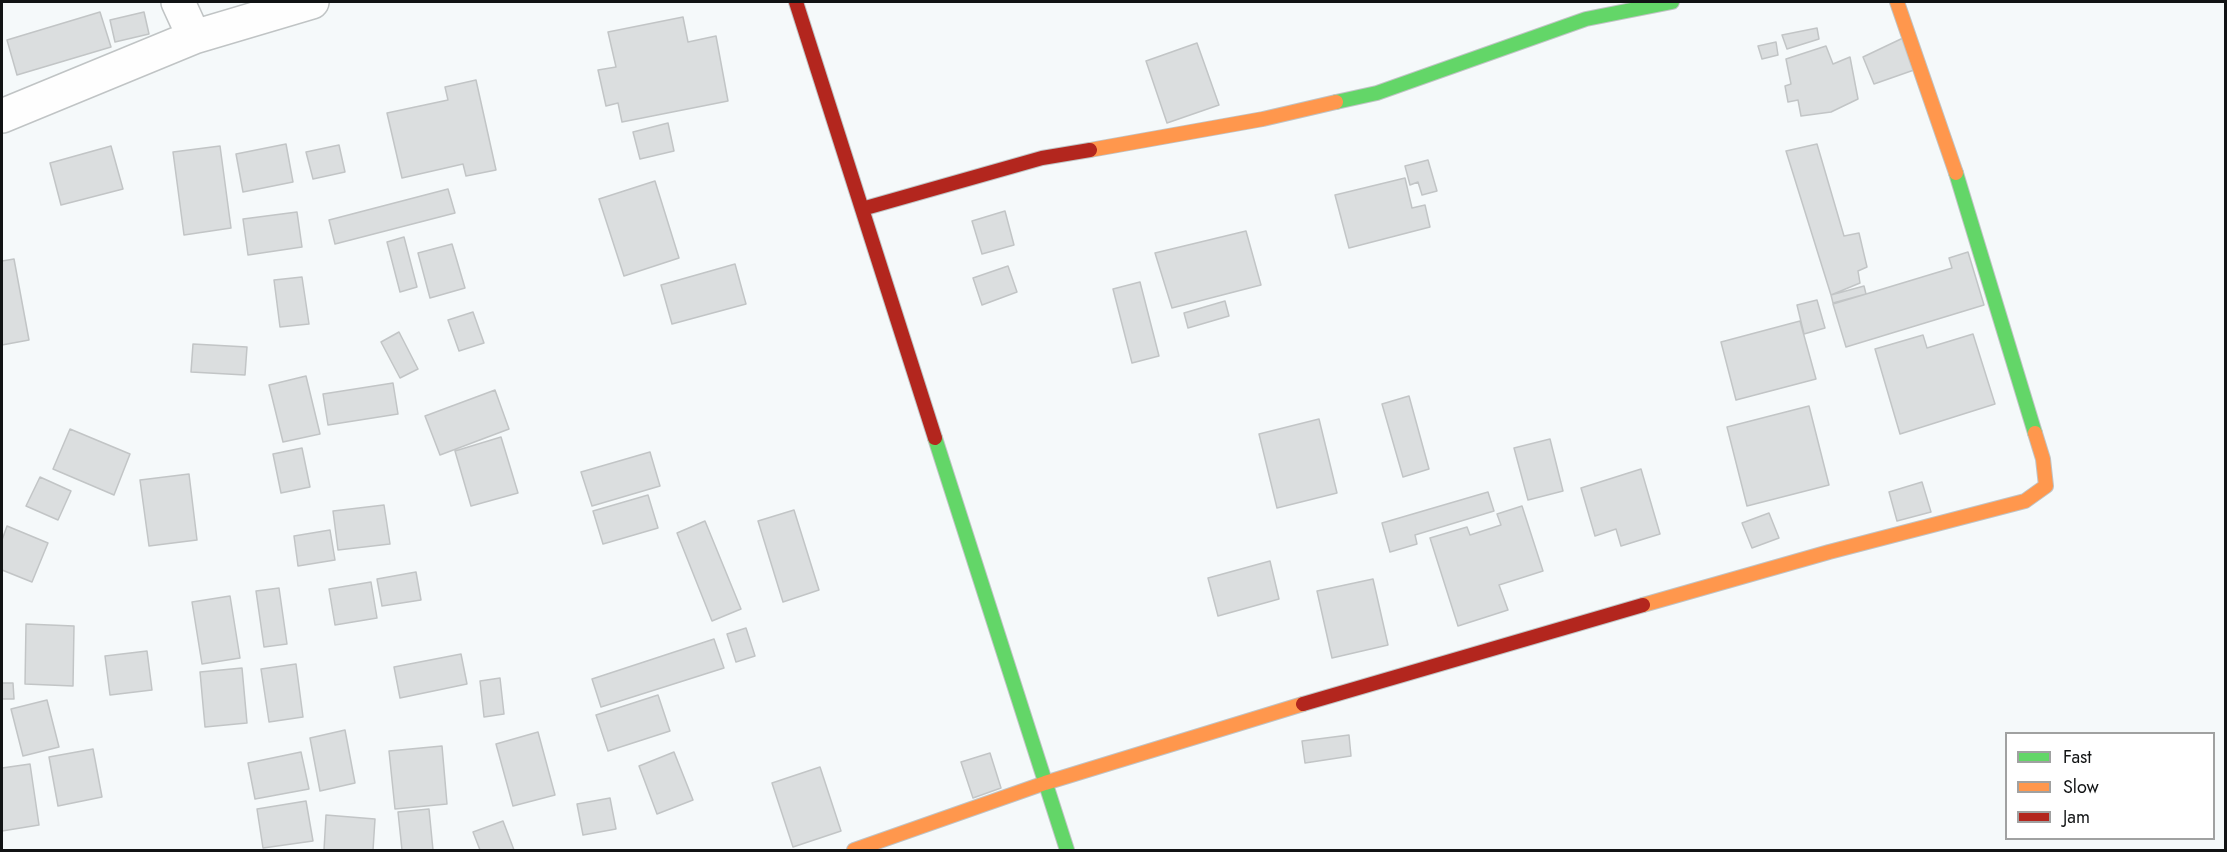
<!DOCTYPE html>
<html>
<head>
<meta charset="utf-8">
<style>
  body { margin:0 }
  #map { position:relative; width:2227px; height:852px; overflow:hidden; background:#f5f9fa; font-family:Jost,sans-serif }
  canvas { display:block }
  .frame { position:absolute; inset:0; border:3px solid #111314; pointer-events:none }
  .legend { position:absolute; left:2005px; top:732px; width:210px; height:108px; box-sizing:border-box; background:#fff; border:2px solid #a0a1a1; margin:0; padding:8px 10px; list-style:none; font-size:18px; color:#111314 }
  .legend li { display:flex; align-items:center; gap:12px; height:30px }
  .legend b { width:30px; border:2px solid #a0a1a1 }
</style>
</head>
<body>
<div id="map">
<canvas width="2227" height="852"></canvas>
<div class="frame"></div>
<ul class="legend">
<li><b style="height:8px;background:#63d668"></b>Fast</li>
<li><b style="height:8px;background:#ff974d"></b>Slow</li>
<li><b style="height:8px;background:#b3261e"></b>Jam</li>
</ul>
</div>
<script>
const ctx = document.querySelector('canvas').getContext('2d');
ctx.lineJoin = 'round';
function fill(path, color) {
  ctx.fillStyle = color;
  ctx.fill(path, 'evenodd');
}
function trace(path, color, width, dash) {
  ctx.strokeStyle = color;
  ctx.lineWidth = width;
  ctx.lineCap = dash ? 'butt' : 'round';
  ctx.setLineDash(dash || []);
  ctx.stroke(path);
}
const building = new Path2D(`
  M100,12l11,35 -94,28 -10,-35z
  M144,12l5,22 -34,8 -5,-22z
  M683,17l5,25 28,-6 12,65 -106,21 -4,-19 -12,3 -8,-36 18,-3 -8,-35z
  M1817,28l2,11 -32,10 -5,-14z
  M1903,38l11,32 -40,14 -11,-27z
  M1776,42l2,13 -16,4 -4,-13z
  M1197,43l22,62 -52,18 -21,-62z
  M1826,46l7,18 17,-7 8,42 -27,13 -30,4 -3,-16 -10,2 -3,-16 6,-2 -5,-25z
  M476,80l20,90 -30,6 -3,-12 -61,14 -15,-65 61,-13 -3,-13z
  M668,123l6,28 -34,8 -7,-27z
  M286,144l7,38 -50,10 -7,-38z
  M1817,144l27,92 15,-3 8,34 -9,4 2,12 -29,12 -45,-144z
  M339,145l6,27 -32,7 -7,-27z
  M111,146l12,43 -62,16 -11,-42z
  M220,146l11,82 -47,7 -11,-83z
  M1428,160l9,31 -15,4 -4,-13 -8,3 -5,-19z
  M1405,178l7,30 13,-3 5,22 -81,21 -14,-53z
  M655,181l24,77 -55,18 -25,-77z
  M448,189l7,24 -120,31 -6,-24z
  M1005,211l9,34 -32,9 -10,-33z
  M297,212l5,35 -54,8 -5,-36z
  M1246,231l15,54 -89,23 -17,-55z
  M404,237l13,50 -17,5 -13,-50z
  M452,244l13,44 -35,10 -12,-45z
  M1968,252l16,53 -138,42 -13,-43 119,-36 -3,-10z
  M14,259l15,81 -27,5v-84z
  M735,264l11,40 -74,20 -11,-39z
  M1008,266l9,26 -35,13 -9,-27z
  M302,277l7,47 -29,3 -6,-47z
  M1140,282l19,74 -27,7 -19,-74z
  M1864,286l2,8 -33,9 -2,-8z
  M1817,300l8,28 -21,6 -7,-29z
  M1225,301l4,15 -41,12 -4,-15z
  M473,312l11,31 -25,8 -11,-31z
  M1800,321l16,58 -80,21 -15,-58z
  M399,332l19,37 -18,9 -19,-36z
  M1973,334l22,70 -95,30 -25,-85 48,-14 4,13z
  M193,344l54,3 -2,28 -54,-3z
  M306,376l14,58 -37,8 -14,-57z
  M393,383l5,31 -70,11 -5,-31z
  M495,390l14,39 -69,26 -15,-39z
  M1409,396l20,73 -26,8 -21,-73z
  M1809,406l20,79 -82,21 -20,-79z
  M1319,419l18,74 -60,15 -18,-74z
  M70,429l60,25 -16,41 -61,-26z
  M501,437l17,56 -47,13 -16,-55z
  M1550,439l13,52 -35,9 -14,-52z
  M302,448l8,39 -29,6 -8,-39z
  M650,452l10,34 -68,20 -11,-34z
  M1641,469l19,65 -39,12 -5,-17 -21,7 -14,-48z
  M189,474l8,66 -48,6 -9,-66z
  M40,477l31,14 -13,29 -32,-14z
  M1922,482l9,30 -34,9 -8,-29z
  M1488,492l6,19 -79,24 2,9 -27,8 -8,-29z
  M648,495l10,33 -55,16 -10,-33z
  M384,505l6,39 -52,6 -5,-39z
  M1522,506l21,65 -44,14 9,25 -50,16 -28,-88 37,-11 3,8 31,-10 -4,-11z
  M794,510l25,80 -36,12 -25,-81z
  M1769,513l10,25 -27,10 -10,-25z
  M705,521l36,88 -29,12 -35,-88z
  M7,526l41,17 -16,39 -30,-12v-30z
  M330,530l5,30 -37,6 -4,-30z
  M1270,561l9,38 -61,17 -10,-38z
  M416,572l5,28 -39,6 -5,-27z
  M1373,579l15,66 -56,13 -15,-67z
  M371,582l6,36 -42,7 -6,-36z
  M279,588l8,56 -23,3 -8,-56z
  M230,596l10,62 -38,6 -10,-62z
  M26,624l48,2 -1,60 -48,-2z
  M746,628l9,28 -19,6 -9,-28z
  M714,639l10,29 -123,39 -9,-28z
  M147,651l5,39 -42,5 -5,-39z
  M461,654l6,30 -67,14 -6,-31z
  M296,664l7,53 -34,5 -8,-53z
  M242,668l5,55 -42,4 -5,-55z
  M500,678l4,36 -20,3 -4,-36z
  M2,683h11l1,16h-12z
  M658,695l12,36 -62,20 -12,-36z
  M47,700l12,47 -36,9 -12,-47z
  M345,730l10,53 -35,8 -10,-53z
  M538,732l17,63 -42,11 -17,-62z
  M1349,735l2,21 -46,7 -3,-22z
  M442,746l5,58 -52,5 -6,-58z
  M93,749l9,48 -44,9 -9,-49z
  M301,752l8,37 -54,10 -7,-36z
  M674,752l19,48 -36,14 -18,-48z
  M990,753l11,35 -28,10 -12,-36z
  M30,764l9,61 -37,6v-63z
  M820,767l21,64 -48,16 -21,-64z
  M610,798l6,31 -33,6 -6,-31z
  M306,801l7,40 -50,7 -6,-39z
  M429,809l4,41h-31l-4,-38z
  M326,815l49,4 -2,31h-49z
  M503,821l11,29h-34l-7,-18z`);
fill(building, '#dbdedf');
trace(building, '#c2c5c6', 1.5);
const street = new Path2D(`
  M178,2l16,35
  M2,116l192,-79 118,-35`);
const fast = new Path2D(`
  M1336,102l41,-9 209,-74 86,-17
  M1956,173l79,260
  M935,438l132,412`);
const slow = new Path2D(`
  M1897,2l59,171
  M1090,150l173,-31 73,-17
  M1643,605l186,-53 196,-51 21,-15 -3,-27 -8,-26
  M854,850l191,-67 258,-79`);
const jam = new Path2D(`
  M796,2l139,436
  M862,209l180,-51 48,-8
  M1303,704l340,-99`);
trace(street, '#c0c4c5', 36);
trace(fast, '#c0c4c5', 16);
trace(slow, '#c0c4c5', 16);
trace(jam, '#c0c4c5', 16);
trace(street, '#fefefe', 33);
trace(fast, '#63d668', 14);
trace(slow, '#ff974d', 14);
trace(jam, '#b3261e', 14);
</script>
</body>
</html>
